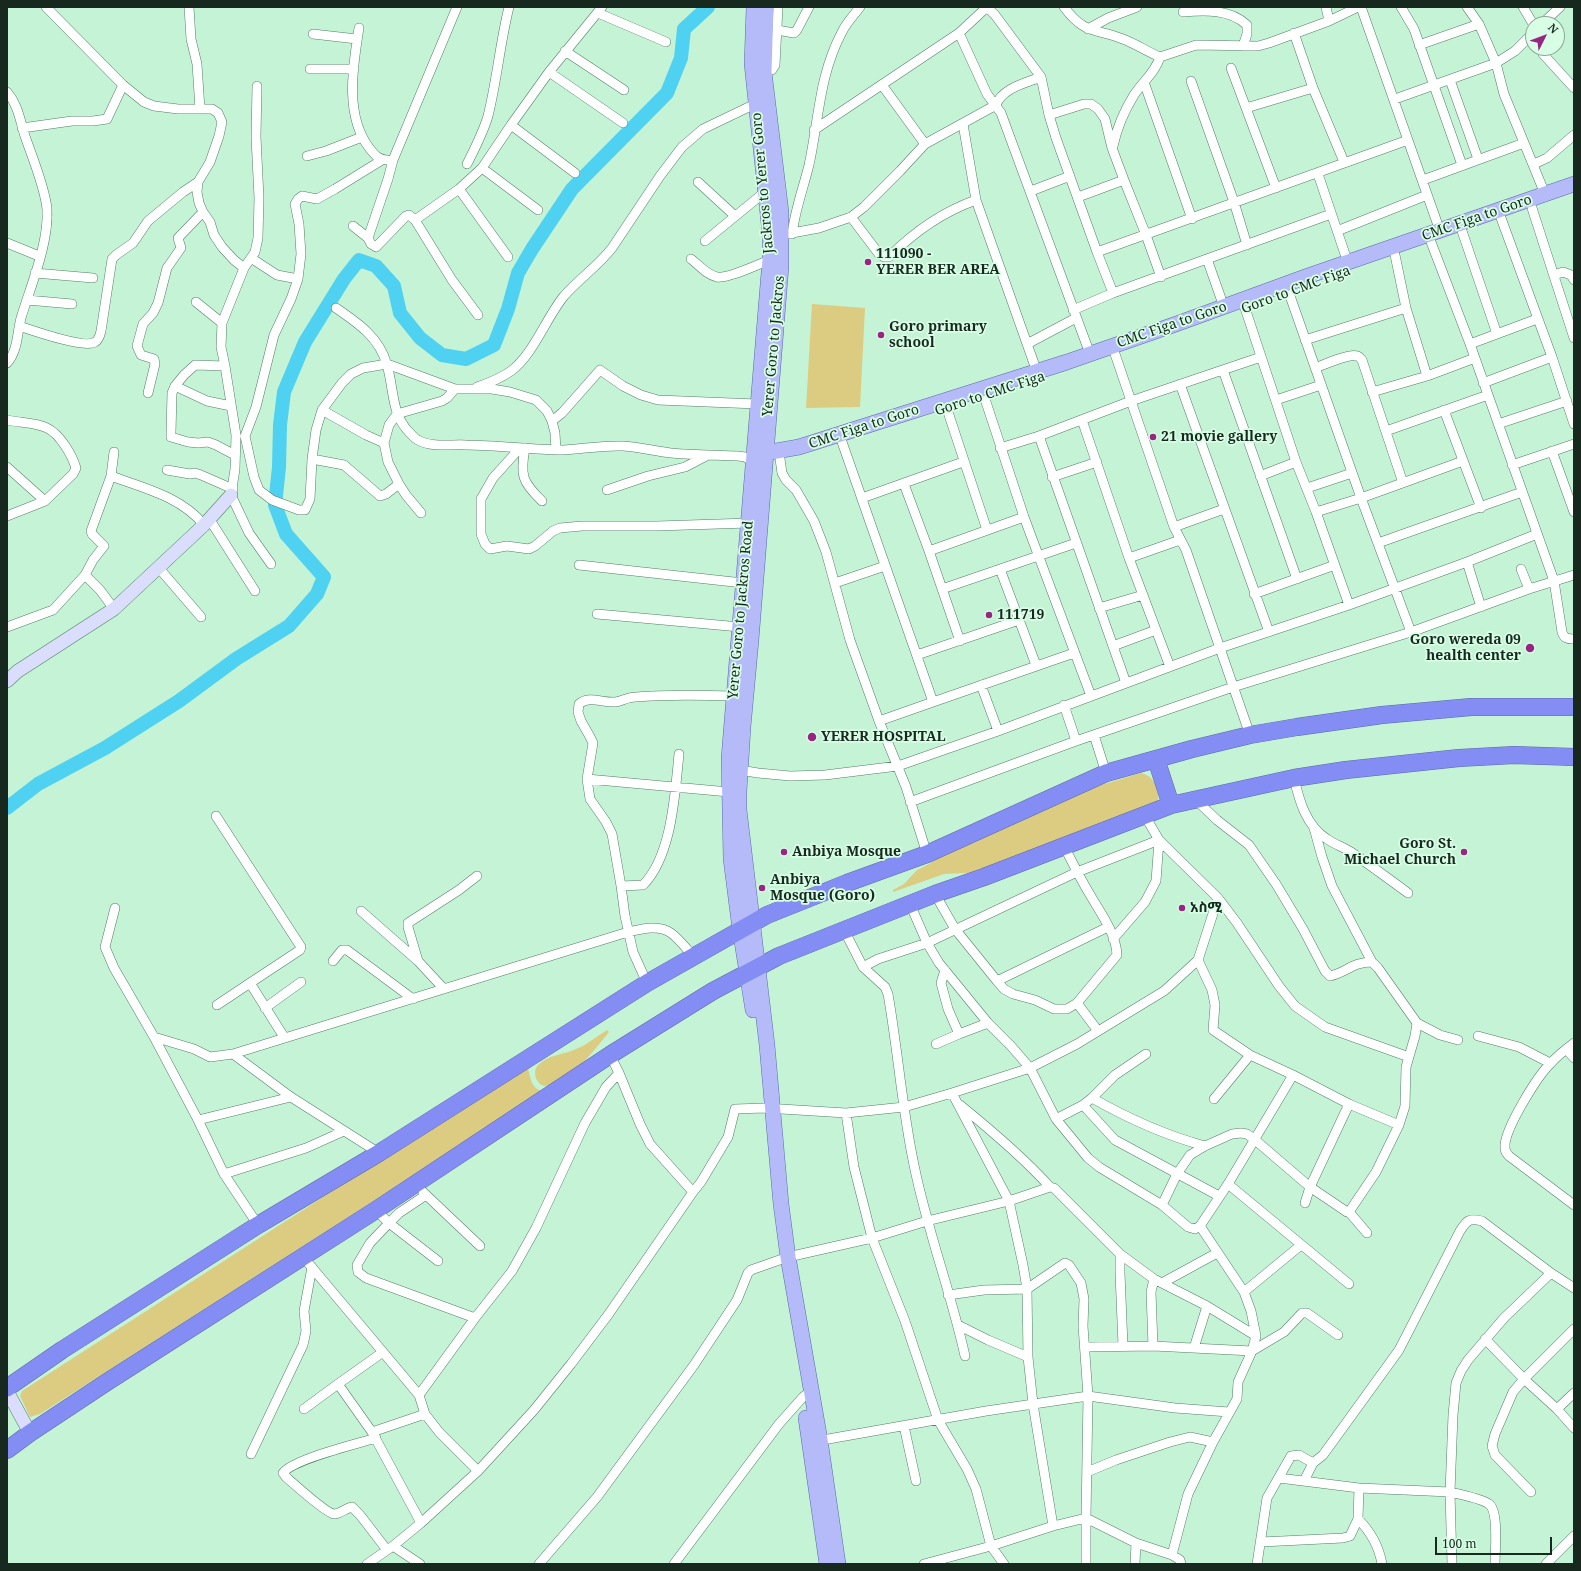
<!DOCTYPE html>
<html>
<head>
<meta charset="utf-8">
<style>
  body { margin:0 }
  #map { position:relative; width:1581px; height:1571px; overflow:hidden; background:#c4f3d6; font-family:"Noto Serif",serif }
  canvas { display:block }
  .frame { position:absolute; inset:0; border:8px solid #17291f; pointer-events:none }
  .north { position:absolute; left:1525px; top:16px; width:40px; height:40px; box-sizing:border-box; background:#d8fee6; border:1px solid #8ba996; border-radius:50%; rotate:48deg; font-size:11px; font-weight:700; line-height:16px; text-align:center; color:#17291f }
  .north::after { content:''; display:block; margin:auto; width:14px; height:18px; background:#992582; clip-path:polygon(50% 0,100% 100%,50% 72%,0 100%) }
  .scale { position:absolute; left:1435px; top:1537px; width:117px; height:18px; box-sizing:border-box; border:2px solid #17291f; border-top:0; padding-left:5px; font-size:12px; line-height:14px; white-space:nowrap; color:#17291f; -webkit-text-stroke:3px #d8fee6; paint-order:stroke }
</style>
</head>
<body>
<div id="map">
<canvas width="1581" height="1571"></canvas>
<div class="frame"></div>
<div class="north">N</div>
<div class="scale">100 m</div>
</div>
<script>
const ctx = document.querySelector('canvas').getContext('2d');
ctx.lineJoin = 'round';
function fill(path, color) {
  ctx.fillStyle = color;
  ctx.fill(path, 'evenodd');
}
function trace(path, color, width, dash) {
  ctx.strokeStyle = color;
  ctx.lineWidth = width;
  ctx.lineCap = dash ? 'butt' : 'round';
  ctx.setLineDash(dash || []);
  ctx.stroke(path);
}
function write(font, color, halo, rows, align = 'center') {
  ctx.font = font + ' "Noto Serif","Noto Sans Ethiopic",serif';
  ctx.lineWidth = 3.5;
  ctx.setLineDash([]);
  ctx.textBaseline = 'middle';
  ctx.strokeStyle = halo;
  ctx.fillStyle = color;
  for (const [text, x, y, turn = 0] of rows) {
    ctx.save();
    ctx.translate(x, y);
    ctx.rotate((+turn || 0) * Math.PI / 180);
    ctx.textAlign = isNaN(turn) ? turn : align;
    if (halo) ctx.strokeText(text, 0, 0);
    ctx.fillText(text, 0, 0);
    ctx.restore();
  }
}
fill(new Path2D(`
  M812,304l53,4 -5,99 -54,1z
  M1141,773c14,3 19,18 17,31l-173,68 -41,2 -51,18v-2l11,-6 13,-14 12,-6 13,-9 34,-13 31,-17 54,-22 27,-14z
  M607,1030l2,2c-17,21 -33,43 -59,53 -12,5 -20,-13 -11,-21 12,-10 24,-9 37,-15 11,-4 21,-13 31,-19z
  M525,1067l3,1c3,12 3,21 17,24l-505,322 -10,3 -10,-21 2,-5z`), '#dccc82');
trace(new Path2D(`
  M7,808l31,-24 67,-36 74,-47 57,-42 53,-33 28,-32 7,-17 -38,-43 -11,-29 4,-38 1,-42 4,-33 21,-50 39,-63 15,-19 17,6 18,20 6,27 20,25 22,17 24,4 28,-14 14,-36 10,-36 14,-24 40,-60 95,-96 14,-35 3,-29 24,-22`), '#4fd1f1', 14);
const street = new Path2D(`
  M46,7l77,78 21,17 10,4 24,3h34l6,4 4,9 -3,14 -9,26 -12,20 -1,10 2,11 4,9 7,10 4,13 8,12 12,13 10,8
  M189,7l2,32 6,25 3,45
  M987,7l8,8 46,62 8,38 7,23 41,114 16,41
  M1064,7c21,28 31,21 59,32 13,5 25,13 37,18l36,-12 62,1 11,-3 60,-22 29,-14
  M1326,7l3,14
  M1361,7l79,224
  M1401,7l13,22 48,136
  M1467,7l12,17 17,39 8,31 41,100
  M1523,7l10,17
  M1183,12c22,-2 47,-3 64,13v9l-4,12
  M598,13l68,29
  M1542,24l18,-17
  M359,28c-6,38 -15,88 11,121 5,6 9,11 17,11
  M1088,29l20,-11 29,-11
  M777,30l17,3 3,-3 12,-23
  M959,33l28,61 14,19 89,241
  M1294,33l19,55 31,74
  M313,34l44,5
  M1419,45l60,-21
  M1541,48l2,6 31,34
  M565,51l59,39
  M1231,68l45,120
  M310,69h44
  M549,72l74,51
  M764,72l8,-2 3,-5 3,-58
  M1450,80l28,79
  M1191,81l43,121 13,43
  M1144,82l48,137
  M882,85l43,59
  M257,86l-1,51 3,61 -1,40 -3,14 -11,16 -22,55 -1,24 4,19 11,69 -1,34 -4,26 18,38 22,31
  M7,92c12,14 13,30 19,47 7,20 19,49 21,70 2,34 -16,76 -26,109 -4,15 -3,33 -14,45
  M1395,99l101,-36 19,-12 18,-18
  M1246,108l67,-20
  M1049,115l35,-11h7l7,5 7,10 7,29 12,32 22,55 15,42
  M963,124l13,76 61,172
  M511,125l64,48
  M22,128l50,-7h21l14,-2 16,-34
  M814,130l145,-97 28,-26
  M1113,146c4,-18 11,-35 21,-51 9,-14 21,-22 26,-38
  M307,156l19,-5 36,-14
  M382,160l-47,29 -18,10 -15,-3 -4,3 -3,5 4,20 2,30 -3,25 -7,20 -17,36 -18,72 -11,29 9,41 5,13 13,10 27,10h6l5,-11 2,-40 4,-29 6,-20 20,-27 9,-9 12,-6 24,-4 68,25h37l18,3 26,8 11,11 5,10 3,12 1,17
  M467,164c8,-16 16,-31 21,-48 9,-36 12,-73 21,-109
  M1534,164l13,-6 27,-23
  M482,168l56,42
  M1318,174l30,89
  M1423,180l101,-37
  M698,182l37,34
  M459,189l49,68
  M1031,191l39,-15
  M1078,197l46,-17
  M1532,208l42,130
  M851,217l28,37 5,3h5c25,-25 53,-45 87,-57
  M1501,218l51,139 22,67
  M415,220l44,-31 23,-21 29,-43 38,-53 53,-65
  M353,226l15,12 3,6 5,3 30,-31 3,-1 6,5 37,60 26,35
  M1337,231l90,-36
  M1462,231l35,103
  M792,234c3,-24 11,-45 17,-69 10,-46 10,-90 33,-133 4,-9 12,-17 18,-25
  M781,235l38,-7 32,-11 13,-10 36,-36 25,-27 71,-39c6,-17 30,-22 45,-28
  M368,238l20,-59 5,-19 64,-153
  M705,241l61,-50
  M1431,242l39,102 84,237 8,51c2,6 5,7 12,7
  M7,243l32,13
  M1097,252l311,-112
  M1395,255l11,53 21,68
  M251,258l26,17 21,4
  M691,259c8,6 16,16 26,18 11,2 41,-13 53,-17
  M1207,259l17,48
  M35,273l58,5
  M1554,275l9,-3 8,3 3,5
  M1289,293l72,205 50,134
  M27,300l45,4
  M196,302l26,21
  M336,308c22,15 44,30 51,57 7,23 4,49 22,67 3,3 6,7 9,8 14,8 34,4 48,5 33,0 65,5 97,5 20,-1 40,-5 60,-4 16,1 32,5 48,7 22,2 45,2 67,3l7,1 8,5
  M1245,308l51,154 20,50 33,93
  M1073,310l40,-17 218,-79
  M19,326c12,4 66,23 76,16 4,-2 5,-7 6,-11l11,-72 4,-4 17,-12 15,-22 35,-29 15,-10
  M1305,340l101,-32
  M1027,344l49,-26
  M1470,344l67,-25
  M1115,354l59,173 12,23 64,185
  M225,366l-30,-1 -11,10 -9,11 -3,7 -1,40v4l17,5 10,1 10,-1 8,3 19,10
  M1315,368c8,-3 35,-15 42,-12 2,0 3,2 5,4l41,123
  M1223,370l74,209
  M1483,383l69,-26
  M1180,384l89,248
  M175,386l32,15 24,5
  M477,387c12,-4 24,-9 34,-16 22,-16 35,-53 53,-75 15,-17 34,-30 48,-48l48,-72 22,-29 21,-18 52,-25
  M1372,392l55,-16 48,-18
  M148,393l7,-29 -1,-5 -13,-4 -4,-9 6,-22 10,-11 5,-10 9,-35 14,-20 -3,-10 25,-26
  M984,396l40,121 67,179
  M1276,400l45,-15
  M947,409l40,121
  M322,410l44,25 18,8
  M1444,410l37,98
  M7,420c13,3 28,2 40,8 13,6 25,27 29,40l-3,6 -28,27 -38,-34
  M1082,420l47,138 41,109
  M552,421l10,-8 38,-43 23,16 18,9 17,5 99,4
  M1498,424l69,-23
  M1386,431l102,-36
  M1039,436l87,247
  M842,442l91,260
  M520,448l-27,30 -12,21v35l4,10 5,5 17,-3 22,3 6,-3 18,-15 7,-3 22,-2h75l92,-3
  M525,448c-5,27 -3,34 17,53
  M1000,448l39,-12 92,-35 130,-44
  M1552,451l22,61
  M779,452l3,21 4,7 10,10 18,31 12,31 24,88 29,81 27,66 21,67
  M312,459l32,6 36,31 6,-2 13,-10
  M1512,465l62,-21
  M167,470l23,4 5,-1 6,2 32,14
  M111,476c33,12 71,21 93,49
  M1260,476l36,-14
  M1052,477l45,-15
  M904,484l25,67 31,90
  M1307,488l45,-15
  M607,490l41,-14 37,-9 23,-12
  M862,498l101,-36
  M1316,512l45,-14 102,-37
  M421,513l-15,-18 -7,-11 -11,-22 -4,-19 5,-18 8,-11 45,-13 5,-3 8,-9
  M7,516l38,-15
  M210,520l45,71
  M1174,527l50,-18
  M1378,543l144,-51
  M929,551l95,-34
  M1129,558l51,-18
  M1467,562l14,45
  M579,565l164,18
  M158,567l43,50
  M1000,569l36,96
  M1521,569l8,20
  M85,575l8,-15 11,-14 -12,-12 -1,-3 20,-55 3,-24
  M835,583l50,-17
  M942,589l134,-46
  M1254,594l81,-29
  M1099,608l44,-13
  M597,614l143,13
  M7,627l46,-17 32,-35 15,15 14,19
  M1113,646l43,-16
  M917,655l102,-35
  M981,685l17,46
  M1064,705l12,36
  M879,721l54,-19 141,-49
  M1094,735l12,38
  M740,770l18,3 32,3 35,-1 73,-9 100,-35 222,-83 129,-43 118,-43 70,-28
  M1294,778c5,22 12,48 33,61 7,5 16,8 24,13 19,13 38,27 57,41
  M587,779l142,13
  M1196,800l21,20 32,25 27,39 27,45 22,42 5,5c16,-3 22,-14 42,-14l6,6 39,55 -2,13 -9,31 -1,39 -6,19
  M910,802l166,-61 157,-54 178,-55 118,-43 45,-14
  M216,816l85,131 -1,3 -50,33 34,54
  M1145,816l14,24 59,58 19,25 42,63 16,20 30,21 84,30
  M1314,828l8,29 10,29 40,76
  M1064,846c8,16 16,32 25,47 11,19 27,40 28,62l-40,48 -10,6h-13l-19,-9 -22,-6 -9,-5 -7,-8 111,-54
  M621,886l22,-1c29,-29 32,-92 36,-131
  M935,894l20,35 42,52
  M910,904l17,39 12,20 49,60 23,23 19,22 26,51 27,-14 9,-7c37,21 72,37 113,48
  M115,908l-10,39 9,21 40,69
  M361,911l57,50 26,28
  M844,930l19,37 22,20 3,7c10,57 14,115 26,171 13,65 37,127 51,191
  M1198,960l14,30 3,15 -2,25 37,25 43,20 56,29 -39,83 -5,16
  M333,961l9,-11h5l66,49
  M418,961l-10,-34v-4l51,-33 18,-14
  M863,967l15,-8 49,-16 150,-71 82,-32 -3,41 -11,21 -32,37
  M945,970l-4,13 7,26 11,25
  M647,983l-14,-31 -8,-36 -4,-30 -9,-52 -6,-12 -16,-23 -3,-20 6,-36 -4,-8 -8,-14 -3,-9 1,-8c10,-9 23,-1 36,-2 7,-1 13,-5 21,-5 33,-3 66,-2 99,-1
  M1077,1003l21,28
  M217,1005l33,-22
  M265,1008l36,-26
  M1417,1023l23,12 18,5
  M1478,1036l41,11 31,16
  M1574,1043c-8,6 -16,12 -23,20 -13,12 -48,68 -46,85 0,3 2,6 4,8l65,49
  M936,1044l23,-10 29,-11
  M1566,1049l8,9
  M233,1054l-23,3 -16,-8 -40,-12 44,83 26,54 34,51
  M1293,1075l-65,109 -28,42 -5,3 -7,-2 -26,-22 15,-31 13,-19 15,-9 27,-12 9,-1 6,1 7,5 56,48 37,25h2l27,-40 23,-47 -50,-21
  M1092,1098l23,-23 31,-21
  M1214,1099l36,-44
  M960,1105c32,26 63,52 90,82
  M1083,1105l32,35 104,56
  M846,1113l8,54 18,71 33,83 33,99 29,49 9,20 15,57 13,18
  M1056,1119l32,39 11,9 63,38
  M198,1120l93,-23
  M379,1153l-88,-56 -58,-43 395,-122c13,-3 31,-8 43,1 8,6 15,15 22,23
  M224,1174l82,-26 38,-17
  M1228,1184l121,100
  M423,1192l57,54
  M693,1192l8,-10 27,-45 7,-28 30,-1 81,5 58,-6 48,-14 78,-25 47,-24 87,-53 10,-9 24,-22 20,-62
  M426,1195l-27,18 -10,10 -19,20 -13,22 1,7 8,6 109,40
  M376,1210l13,13 49,38
  M1349,1212l18,21
  M1120,1254v19l3,73
  M309,1264l110,131
  M1162,1283l55,-30
  M1244,1292l57,-47
  M958,1325l30,15 40,17
  M1485,1339l39,40 33,30 17,19
  M1153,1346l-2,-54 3,-13
  M1085,1347l68,-1 99,5 4,-15 -5,-25 -7,-19 -44,-66
  M1194,1348l13,-42
  M304,1409l34,-25
  M1557,1409l17,-16
  M425,1414l-53,18 49,91 57,-52 56,-61 37,-46 37,-49 85,-123 -43,-48 -10,-20 -21,-51
  M904,1426l12,55
  M372,1432l-34,-48 45,-32
  M376,1438c-19,6 -83,21 -93,35l3,4c8,7 40,36 48,37 6,0 12,-6 18,-7l8,8 27,35
  M817,1441l169,-30 102,-15 87,12 54,4
  M251,1454l52,-109 3,-14 -2,-20 8,-44
  M478,1471l-39,-39 -14,-18 -6,-19 56,-77 37,-47 24,-43 49,-105 21,-36 13,-14 -9,-18
  M1087,1472l29,-12 54,-18 20,-5 23,5
  M1279,1478l80,10 91,4 3,-77 3,-32 5,-12 7,-11 36,-42 47,-45
  M1304,1481l9,-18
  M1531,1492l-36,-37 -3,-9 3,-12 18,-42 11,-13 50,-50
  M1358,1519c12,12 21,28 24,45
  M1053,1526l-20,-122 -5,-47 -1,-68 -4,-24 -14,-64 41,-14 4,1 66,66 34,25 53,27 49,30
  M1261,1542l82,-4 7,-2 8,-17 1,-31
  M393,1546l27,18
  M1172,1555l16,-61 25,-52 24,-43 1,-17 14,-31 32,-19 18,-19h5l31,22
  M367,1564l26,-18 28,-23
  M539,1564l58,-67 97,-132 43,-65 11,-27 3,-3 37,-13 84,-19 55,-17 82,-20 -57,-108
  M674,1564l105,-140 24,-27 9,-7
  M924,1564l67,-18 62,-20 33,-8 2,-122 -5,-70 1,-27 -3,-16 -12,-18 -4,-2 -38,26 -43,1 -36,5
  M1086,1564v-46l50,25 36,12 8,5 1,4
  M1135,1564l1,-21
  M1257,1564l10,-66 24,-42 8,-1 14,8 10,-8 76,-105 61,-119c7,-11 9,-13 22,-10l69,52 23,15
  M1452,1564l-2,-72c9,2 32,7 39,12 10,7 6,47 6,60
  M1546,1564l28,-28`);
const secondary = new Path2D(`
  M7,681l11,-10 96,-62 90,-84 27,-30
  M7,1391l23,42`);
const primary = new Path2D(`
  M766,7l-2,65 17,140v54l-30,374 -8,87 -4,64v19l28,235 14,159 7,53 32,183 18,124
  M765,453l34,-6 268,-85 112,-39 126,-46 269,-93
  M753,1010l-13,-81 -9,-70 -2,-101 41,-498v-26l-18,-170 2,-57
  M806,1418l21,146`);
const highway = new Path2D(`
  M1156,759l15,46
  M7,1388l55,-38 196,-125 121,-72 268,-170 120,-68 80,-32 80,-29 179,-81 86,-24 58,-14 47,-8 85,-12 89,-8h103
  M7,1450l23,-17 77,-51 269,-172 234,-155 103,-64 66,-35 156,-62 49,-17 187,-72 123,-27 52,-8 113,-12 55,-3 60,2`);
trace(street, '#547f65', 10);
trace(secondary, '#547f65', 14);
trace(primary, '#5d6aa9', 16);
trace(highway, '#5d6aa9', 18);
trace(street, '#fff', 9);
trace(secondary, '#daddfb', 13);
trace(primary, '#b5bbf8', 15);
trace(highway, '#838df3', 17);
for (const [x, y, r, color] of [
  [868,262,4,"#992582"],
  [881,335,4,"#992582"],
  [1153,437,4,"#992582"],
  [989,615,4,"#992582"],
  [1530,648,5,"#992582"],
  [812,737,5,"#992582"],
  [784,852,4,"#992582"],
  [1464,852,4,"#992582"],
  [762,888,4,"#992582"],
  [1182,908,4,"#992582"]
]) {
  const dot = new Path2D();
  dot.arc(x, y, r, 0, 2 * Math.PI);
  ctx.fillStyle = color;
  ctx.fill(dot);
  trace(dot, '#d8fee6', 1.5);
}
write('14px', '#17291f', '#d8fee6', [
  ["Jackros to Yerer Goro",763,183,-95],
  ["CMC Figa to Goro",1477,218,-19],
  ["Goro to CMC Figa",1296,290,-20],
  ["CMC Figa to Goro",1172,325,-19],
  ["Yerer Goro to Jackros",774,346,-85],
  ["Goro to CMC Figa",990,394,-18],
  ["CMC Figa to Goro",864,427,-18],
  ["Yerer Goro to Jackros Road",741,610,-85]
]);
write('bold 14px', '#17291f', '#d8fee6', [
  ["111090 -",876,254],
  ["YERER BER AREA",876,270],
  ["Goro primary",889,327],
  ["school",889,343],
  ["21 movie gallery",1161,437],
  ["111719",997,615],
  ["Goro wereda 09",1521,640,"right"],
  ["health center",1521,656,"right"],
  ["YERER HOSPITAL",821,737],
  ["Goro St.",1456,844,"right"],
  ["Michael Church",1456,860,"right"],
  ["Anbiya Mosque",792,852],
  ["Anbiya",770,880],
  ["Mosque (Goro)",770,896],
  ["አስሚ",1190,908]
], 'left');
</script>
</body>
</html>
